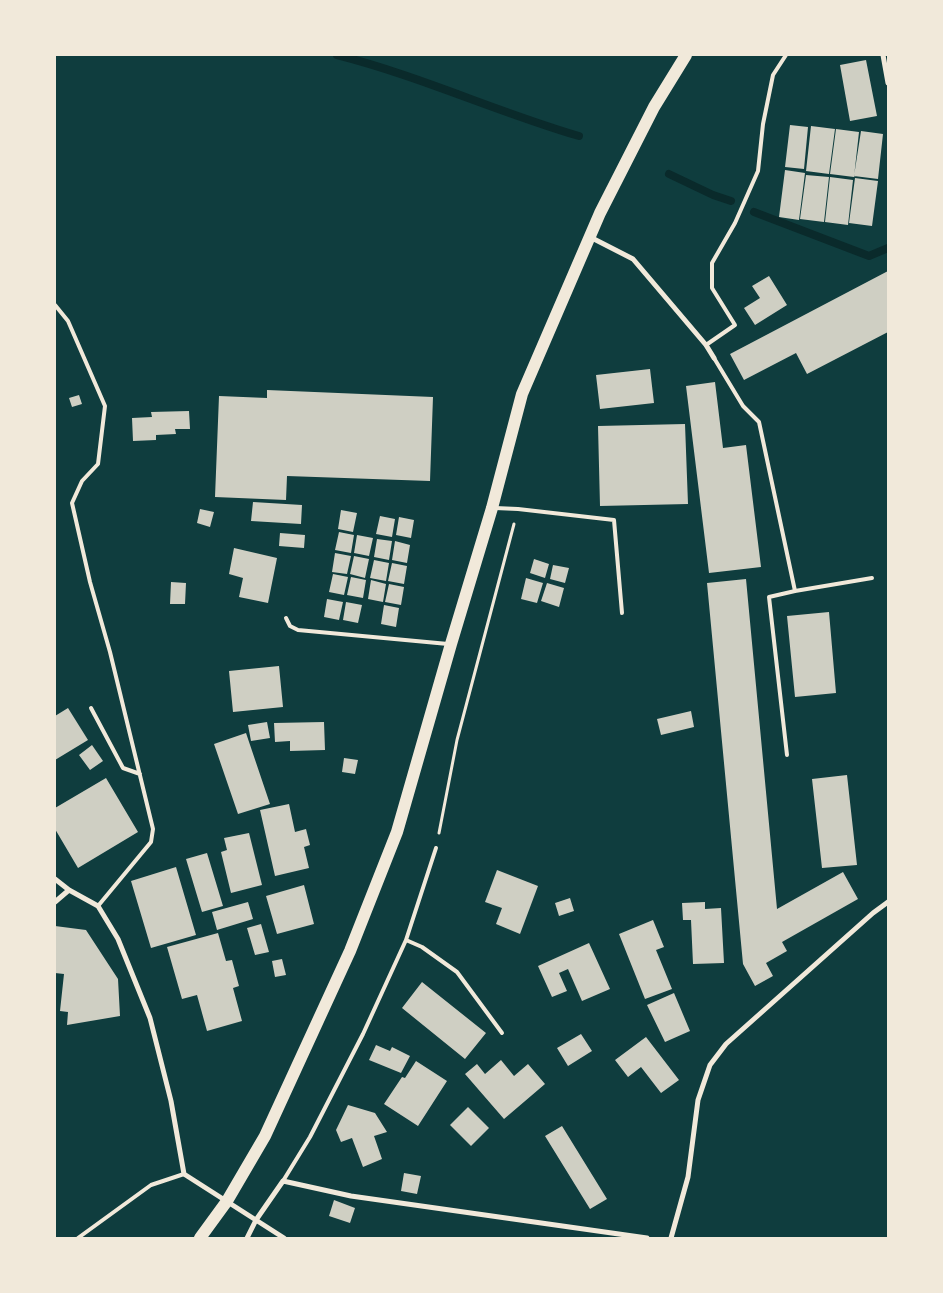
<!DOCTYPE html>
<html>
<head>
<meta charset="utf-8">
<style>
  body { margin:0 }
  #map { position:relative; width:943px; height:1293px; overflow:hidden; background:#0f3d3e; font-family:"IBM Plex Sans",sans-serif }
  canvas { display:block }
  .frame { position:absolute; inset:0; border:56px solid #f1e9da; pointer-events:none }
</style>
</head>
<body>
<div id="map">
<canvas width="943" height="1293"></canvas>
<div class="frame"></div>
</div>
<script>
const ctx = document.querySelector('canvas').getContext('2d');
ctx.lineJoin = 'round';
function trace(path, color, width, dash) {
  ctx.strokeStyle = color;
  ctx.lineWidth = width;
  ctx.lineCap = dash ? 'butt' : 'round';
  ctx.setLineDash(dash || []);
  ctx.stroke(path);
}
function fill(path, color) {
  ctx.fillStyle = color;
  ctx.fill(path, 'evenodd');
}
trace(new Path2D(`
  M337,55c83,21 160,57 242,81
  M669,174l44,21 18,6
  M754,212l115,44 19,-8`), '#0a2a2b', 8);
fill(new Path2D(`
  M866,60l11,56 -27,5 -10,-56z
  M790,125l18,2 -4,42 -19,-2z
  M811,126l24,3 -6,45 -23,-3z
  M836,129l23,3 -5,45 -24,-3z
  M861,131l22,3 -5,45 -24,-3z
  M785,170l20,3 -6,47 -20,-3z
  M806,175l23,2 -5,45 -24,-3z
  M830,177l23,3 -5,45 -23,-3z
  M855,178l23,3 -6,45 -23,-3z
  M888,271v61l-81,42 -11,-21 -52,27 -14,-26z
  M769,276l18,29 -32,20 -11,-17 16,-10 -8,-12z
  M650,369l4,34 -54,6 -4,-34z
  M715,382l8,66 23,-3 15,122 -52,6 -23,-187z
  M267,390l166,7 -3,84 -143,-5 -1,24 -71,-3 4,-101 48,2z
  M79,395l3,9 -10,3 -3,-9z
  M189,411l1,18h-15l1,5 -20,1v5l-23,1 -1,-23 20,-1 -1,-5z
  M685,424l3,80 -88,2 -2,-80z
  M253,502l49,3 -1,19 -50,-3z
  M200,509l14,3 -4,15 -13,-4z
  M341,510l16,3 -4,19 -15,-3z
  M380,516l15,3 -3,18 -16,-3z
  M399,517l15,3 -3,18 -15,-3z
  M339,532l15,3 -3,18 -16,-3z
  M280,533l25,2 -1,13 -25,-2z
  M357,535l16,3 -4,18 -15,-3z
  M377,539l15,2 -3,19 -15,-3z
  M395,541l15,4 -3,18 -15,-3z
  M234,548l43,10 -9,45 -29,-6 4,-19 -14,-4z
  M335,553l16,3 -4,18 -15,-2z
  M354,556l15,3 -4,19 -15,-4z
  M534,559l15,5 -4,14 -15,-5z
  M374,560l15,3 -3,18 -16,-3z
  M392,563l15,3 -3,18 -16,-3z
  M553,565l16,3 -4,15 -15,-4z
  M333,574l15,3 -4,18 -15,-3z
  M351,577l15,3 -3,18 -16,-3z
  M526,578l17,5 -6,20 -16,-4z
  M746,579l31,330 66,-37 15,27 -76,43 5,9 -21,12 7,13 -18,10 -12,-22 -36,-381z
  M371,580l15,4 -3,18 -15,-3z
  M171,582l15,1 -1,21h-15z
  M547,583l17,5 -5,19 -18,-6z
  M389,584l15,3 -3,18 -16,-3z
  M327,599l16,3 -4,18 -15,-3z
  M346,602l16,3 -4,18 -15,-3z
  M384,605l15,3 -3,19 -15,-3z
  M829,612l7,81 -41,4 -8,-81z
  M279,666l4,41 -50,5 -4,-41z
  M68,708l20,32 -33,20v-44z
  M691,711l3,16 -33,8 -4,-16z
  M267,722l3,16 -19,3 -3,-16z
  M324,722l1,28 -35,1v-10l-15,1 -1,-19z
  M246,733l24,71 -32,10 -24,-70z
  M92,745l11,16 -13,9 -11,-15z
  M344,758l14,2 -3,14 -13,-2z
  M847,775l10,90 -35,3 -10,-89z
  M106,778l32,54 -60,36 -23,-39v-21z
  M289,804l6,28 11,-3 4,16 -6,2 5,21 -34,8 -15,-66z
  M249,833l13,52 -31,8 -10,-41 6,-2 -3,-12z
  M207,853l16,53 -21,6 -16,-53z
  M176,867l20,68 -45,13 -20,-67z
  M497,870l41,16 -18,48 -24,-10 6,-16 -17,-6z
  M304,885l10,39 -37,10 -11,-38z
  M570,898l4,13 -15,5 -4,-13z
  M248,902l5,17 -36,11 -5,-18z
  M705,902v7l16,-1 3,55 -31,1 -2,-44h-8l-1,-17z
  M653,920l11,27 -8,3 16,39 -27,10 -26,-65z
  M261,924l8,28 -14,3 -8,-27z
  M55,926l31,4 32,49 2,37 -53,9 1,-13 -8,-1 4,-37 -9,-1z
  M218,933l8,28 6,-1 7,26 -6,2 9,33 -35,10 -10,-36 -15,4 -15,-52z
  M589,943l21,46 -28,12 -14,-32 -9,4 8,18 -15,6 -14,-31z
  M282,959l4,16 -11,2 -3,-16z
  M422,982l64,51 -21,26 -63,-51z
  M674,993l16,38 -25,11 -18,-37z
  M581,1034l11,17 -24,15 -11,-18z
  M646,1037l33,43 -18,13 -20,-26 -13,10 -13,-17z
  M376,1045l14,6 2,-4 18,9 -9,17 -32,-13z
  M501,1060l13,16 14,-12 17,20 -41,35 -39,-45 12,-10 8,10z
  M416,1061l31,20 -29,45 -34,-22 18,-27 3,1z
  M348,1105l27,8 12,19 -13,4 8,23 -19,8 -11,-29 -11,4 -5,-12z
  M468,1107l21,21 -18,18 -21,-21z
  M562,1126l45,73 -17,10 -45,-73z
  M404,1173l17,3 -4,18 -16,-3z
  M334,1200l21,8 -5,15 -21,-7z`), '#cfcfc3');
trace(new Path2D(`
  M439,833l18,-93 57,-216`), '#f1e9da', 3);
trace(new Path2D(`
  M55,305l13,16 37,85 -7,58 -16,17 -10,22 18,79 20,70 43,177 -2,13 -53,64
  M706,345l29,-20 -23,-37v-25l23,-40 23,-52 5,-47 10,-49 13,-20
  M714,358l29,48 16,16 36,169
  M495,508l23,1 96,11 8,93
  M286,618l4,8 8,4 150,14
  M91,708l32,60 17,6
  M787,755l-18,-158 26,-6 77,-13
  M406,940l16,7 35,25 45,61
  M283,1181l27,-44 53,-103 43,-94 30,-92
  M78,1238l73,-53 33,-11`), '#f1e9da', 4);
trace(new Path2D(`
  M883,55l5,28
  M590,237l43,22 73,86 8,13
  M55,879l14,11 29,16 20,33 32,79 21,83 13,73 100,64
  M55,902l14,-12
  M247,1238l9,-18 27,-39 68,15 296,42
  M671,1238l17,-61 10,-77 12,-35 16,-21 147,-131 15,-11`), '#f1e9da', 5);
trace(new Path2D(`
  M200,1238l27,-37 38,-65 85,-185 47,-119 54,-188 41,-136 30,-114 78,-181 54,-106 32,-52`), '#f1e9da', 12);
</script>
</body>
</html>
